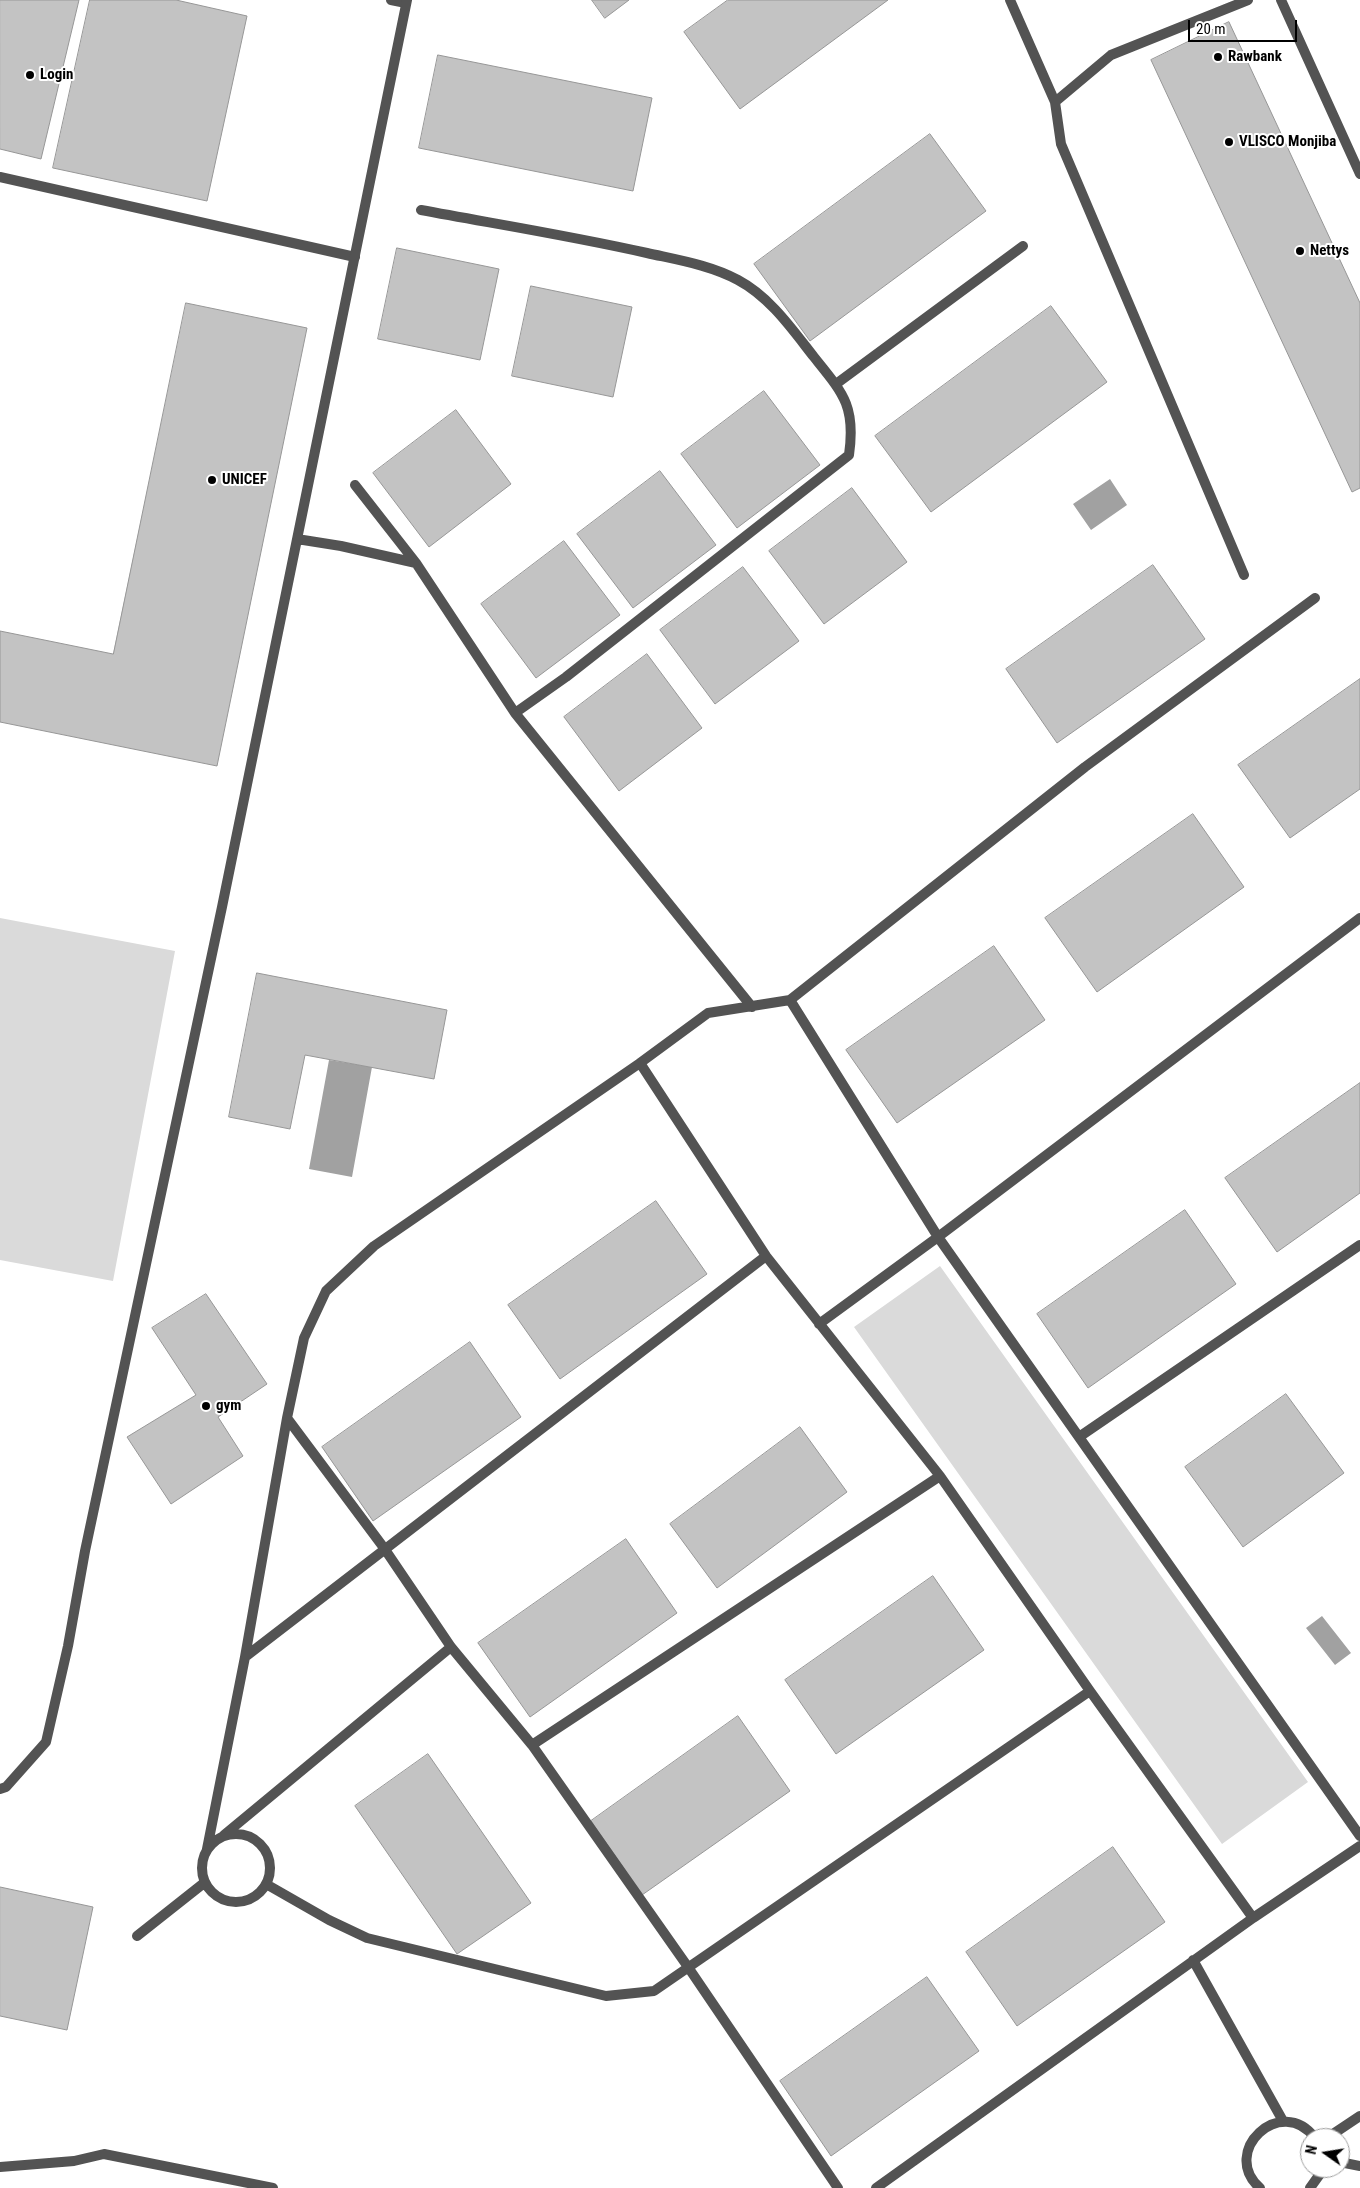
<!DOCTYPE html>
<html>
<head>
<meta charset="utf-8">
<style>
  body { margin:0 }
  #map { position:relative; width:1360px; height:2188px; overflow:hidden; background:#fff; font-family:"Roboto Condensed",sans-serif }
  canvas { display:block }
  .north { position:absolute; left:1300px; top:2128px; width:50px; height:50px; box-sizing:border-box; background:#fff; border:1px solid #999; border-radius:50%; rotate:283deg; font-size:14px; font-weight:700; line-height:20px; text-align:center; color:#000 }
  .north::after { content:''; display:block; margin:auto; width:18px; height:22px; background:#000; clip-path:polygon(50% 0,100% 100%,50% 72%,0 100%) }
  .scale { position:absolute; left:1188px; top:20px; width:109px; height:22px; box-sizing:border-box; border:2px solid #000; border-top:0; padding-left:6px; font-size:15px; line-height:18px; white-space:nowrap; color:#000; -webkit-text-stroke:4px #fff; paint-order:stroke }
</style>
</head>
<body>
<div id="map">
<canvas width="1360" height="2188"></canvas>
<div class="north">N</div>
<div class="scale">20 m</div>
</div>
<script>
const ctx = document.querySelector('canvas').getContext('2d');
ctx.lineJoin = 'round';
function fill(path, color) {
  ctx.fillStyle = color;
  ctx.fill(path, 'evenodd');
}
function trace(path, color, width, dash) {
  ctx.strokeStyle = color;
  ctx.lineWidth = width;
  ctx.lineCap = dash ? 'butt' : 'round';
  ctx.setLineDash(dash || []);
  ctx.stroke(path);
}
function write(font, color, halo, rows, align = 'center') {
  ctx.font = font + ' "Roboto Condensed",sans-serif';
  ctx.lineWidth = 4;
  ctx.setLineDash([]);
  ctx.textBaseline = 'middle';
  ctx.strokeStyle = halo;
  ctx.fillStyle = color;
  for (const [text, x, y, turn = 0] of rows) {
    ctx.save();
    ctx.translate(x, y);
    ctx.rotate((+turn || 0) * Math.PI / 180);
    ctx.textAlign = isNaN(turn) ? turn : align;
    if (halo) ctx.strokeText(text, 0, 0);
    ctx.fillText(text, 0, 0);
    ctx.restore();
  }
}
fill(new Path2D(`
  M0,918l175,33 -62,330 -113,-21z
  M940,1266l368,516 -86,62 -368,-517z`), '#dadada');
fill(new Path2D(`
  M1110,479l17,26 -36,25 -18,-26z
  M329,1060l43,7 -20,110 -43,-8z
  M1322,1616l29,37 -16,12 -29,-37z`), '#a1a1a1');
const building = new Path2D(`
  M0,0h79l-38,159 -41,-10z
  M90,0h86l71,16 -40,185 -154,-33z
  M592,0h37l-24,18z
  M728,0h160l-148,109 -56,-77z
  M1229,22l131,281v185l-8,4 -201,-432z
  M438,55l214,43 -19,93 -214,-43z
  M930,134l56,77 -176,130 -56,-77z
  M397,248l102,21 -19,91 -102,-21z
  M531,286l101,21 -19,90 -101,-21z
  M186,303l121,25 -90,438 -217,-44v-91l113,23z
  M1051,306l56,76 -176,130 -56,-76z
  M764,391l56,74 -83,63 -56,-74z
  M456,410l55,74 -82,63 -56,-74z
  M660,471l56,74 -83,63 -56,-74z
  M852,488l55,74 -83,62 -55,-73z
  M564,541l56,74 -84,63 -55,-74z
  M1153,565l52,74 -148,104 -51,-74z
  M743,567l56,74 -84,63 -55,-74z
  M647,654l55,74 -83,63 -55,-74z
  M1360,679v110l-70,49 -52,-73z
  M1193,814l51,73 -147,105 -52,-74z
  M994,946l51,74 -148,103 -51,-73z
  M257,973l190,37 -13,69 -129,-24 -15,74 -61,-12z
  M1360,1083v110l-83,59 -52,-74z
  M656,1201l51,73 -147,105 -52,-74z
  M1185,1210l51,74 -148,104 -51,-74z
  M206,1294l61,90 -49,33 25,39 -72,48 -44,-67 69,-42 -44,-67z
  M470,1342l51,75 -148,104 -51,-74z
  M1286,1394l58,79 -101,74 -58,-80z
  M800,1427l47,65 -130,96 -47,-64z
  M626,1539l51,74 -147,104 -52,-74z
  M933,1576l51,74 -148,104 -51,-74z
  M738,1716l52,75 -148,104 -51,-74z
  M428,1754l103,149 -74,51 -102,-148z
  M1113,1847l52,75 -148,104 -51,-74z
  M0,1887l93,20 -26,123 -67,-14z
  M927,1977l52,74 -148,105 -51,-75z`);
fill(building, '#c3c3c3');
trace(building, '#979797', 1);
trace(new Path2D(`
  M391,0l15,3
  M1010,0l45,102
  M1281,0l79,174
  M0,177l355,80
  M1244,575l-183,-431 -6,-42 56,-47 137,-55`), '#535353', 10);
trace(new Path2D(`
  M421,210c75,14 151,26 226,43 31,7 63,12 91,27 32,17 54,49 76,77 29,36 42,49 35,98l-283,222 -51,36
  M836,384l187,-138
  M355,485l61,78
  M297,539l44,7 75,17 99,150 237,294
  M790,1000l148,237 422,599
  M640,1063l126,193 174,220 150,215 163,227
  M819,1324l119,-87 422,-319
  M287,1418l97,130 67,99 81,98 156,222 150,221
  M1079,1437l281,-192
  M245,1657l521,-401
  M532,1745l408,-269
  M0,1789l6,-2 40,-45 22,-96 17,-95 137,-644 185,-907
  M202 1868a34 34 0 1 1 68 0a34 34 0 1 1-68 0Z
  M224,1835l227,-188
  M207,1849l38,-192 42,-239 17,-80 22,-47 48,-45 266,-183 68,-50 82,-13 295,-233 230,-169
  M266,1884l63,36 38,18 239,58 48,-5 436,-300
  M137,1936l67,-53
  M1193,1960l90,161
  M1327,2138l33,-22
  M1340,2162l20,4
  M0,2167l74,-6 30,-7 169,34
  M876,2188l377,-270 107,-72
  M1260,2188c-41,-36 21,-95 55,-50
  M1310,2188l10,-14 1,-6`), '#535353', 10);
for (const [x, y, r, color] of [
  [1218,57,5,"#000"],
  [30,75,5,"#000"],
  [1229,142,5,"#000"],
  [1300,251,5,"#000"],
  [212,480,5,"#000"],
  [206,1406,5,"#000"]
]) {
  const dot = new Path2D();
  dot.arc(x, y, r, 0, 2 * Math.PI);
  ctx.fillStyle = color;
  ctx.fill(dot);
  trace(dot, '#fff', 2);
}
write('bold 15px', '#000', '#fff', [
  ["Rawbank",1228,57],
  ["Login",40,75],
  ["VLISCO Monjiba",1239,142],
  ["Nettys",1310,251],
  ["UNICEF",222,480],
  ["gym",216,1406]
], 'left');
</script>
</body>
</html>
